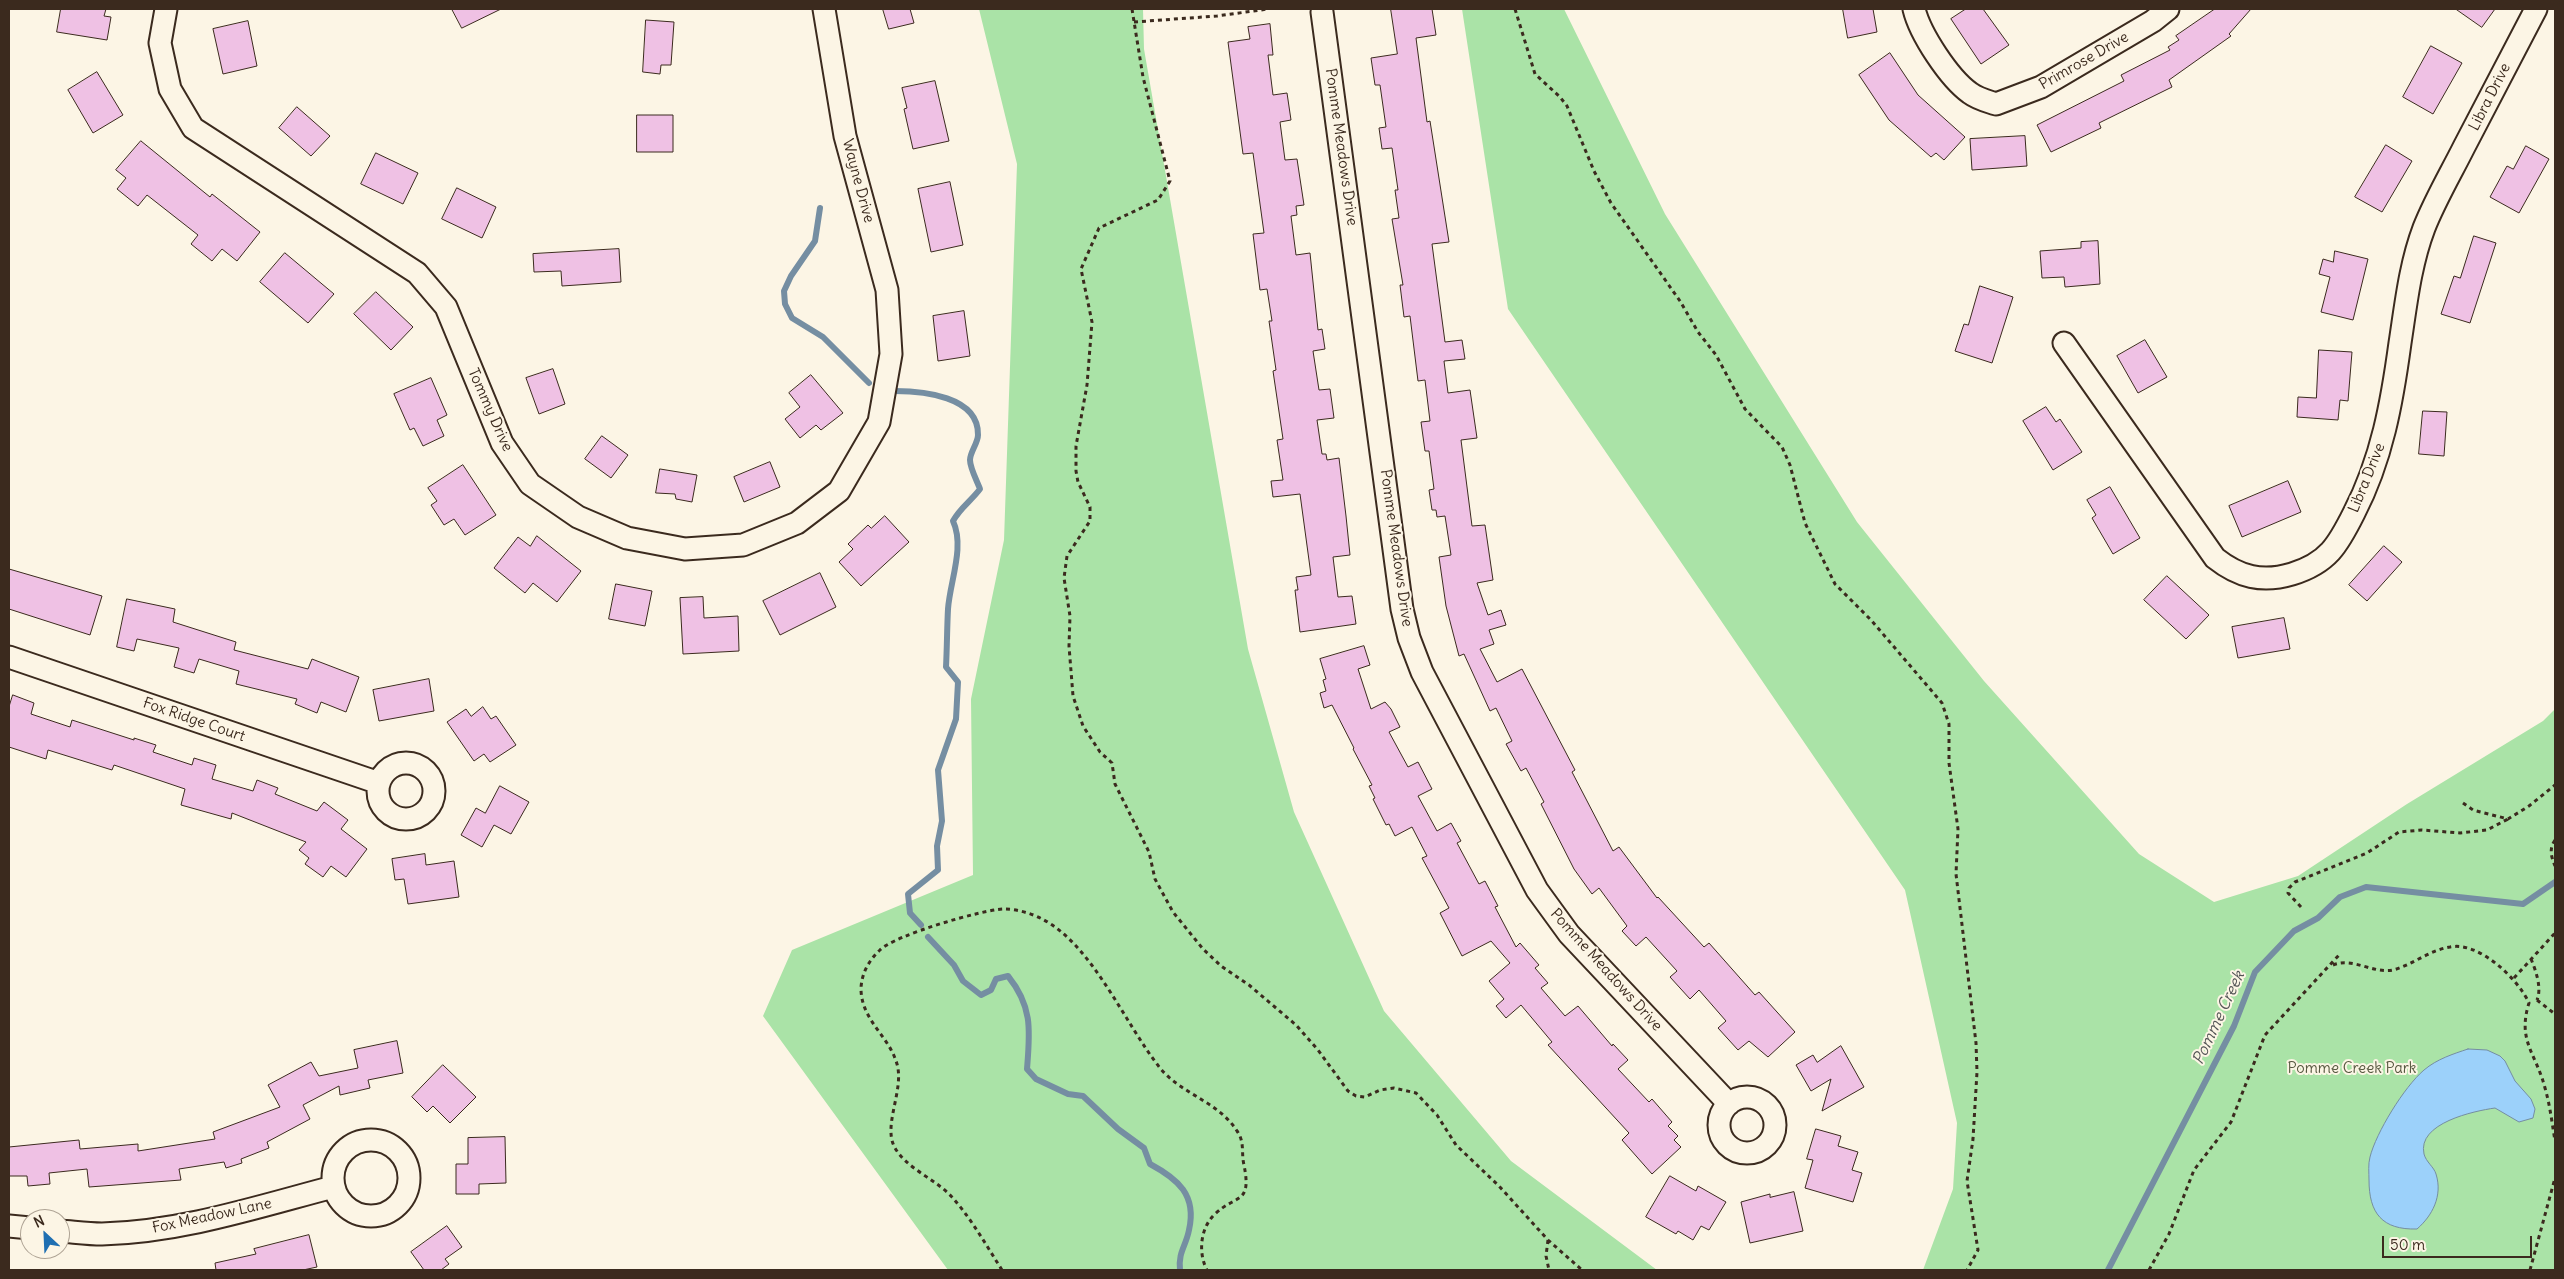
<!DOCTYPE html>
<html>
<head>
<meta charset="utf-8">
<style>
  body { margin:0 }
  #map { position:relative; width:2564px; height:1279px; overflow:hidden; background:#fcf5e5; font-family:Delius,sans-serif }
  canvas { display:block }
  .frame { position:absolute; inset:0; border:10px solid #3b2a1e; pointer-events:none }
  .north { position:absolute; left:20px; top:1209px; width:50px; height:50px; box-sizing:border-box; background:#fcf5e5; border:1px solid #afa495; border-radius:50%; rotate:335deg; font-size:14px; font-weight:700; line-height:20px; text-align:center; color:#3b2a1e }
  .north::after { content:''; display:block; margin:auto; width:18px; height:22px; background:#1f6fb2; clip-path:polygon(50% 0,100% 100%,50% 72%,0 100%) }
  .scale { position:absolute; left:2382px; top:1236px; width:150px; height:22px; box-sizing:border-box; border:2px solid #3b2a1e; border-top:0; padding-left:6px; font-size:15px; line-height:18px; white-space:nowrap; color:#3b2a1e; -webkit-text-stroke:4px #fcf5e5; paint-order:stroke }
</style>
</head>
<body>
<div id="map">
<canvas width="2564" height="1279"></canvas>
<div class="frame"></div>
<div class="north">N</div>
<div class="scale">50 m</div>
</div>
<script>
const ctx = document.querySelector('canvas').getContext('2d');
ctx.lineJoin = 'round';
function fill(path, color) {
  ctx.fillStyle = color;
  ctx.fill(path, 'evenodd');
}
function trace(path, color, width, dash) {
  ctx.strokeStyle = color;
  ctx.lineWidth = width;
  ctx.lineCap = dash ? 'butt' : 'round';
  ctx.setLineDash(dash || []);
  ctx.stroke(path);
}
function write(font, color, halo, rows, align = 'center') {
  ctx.font = font + ' Delius,sans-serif';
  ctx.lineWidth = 4;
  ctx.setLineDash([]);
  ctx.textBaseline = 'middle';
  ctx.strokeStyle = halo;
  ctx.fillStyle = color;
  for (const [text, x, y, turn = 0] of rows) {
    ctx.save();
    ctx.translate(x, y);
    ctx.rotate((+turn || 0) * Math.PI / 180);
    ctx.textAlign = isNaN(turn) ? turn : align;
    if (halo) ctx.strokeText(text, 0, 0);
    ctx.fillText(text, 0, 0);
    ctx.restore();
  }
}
fill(new Path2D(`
  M979,9h164l1,40 104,600 46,163 90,199 127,150 146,109h-709l-185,-254 29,-66 181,-75 -2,-176 33,-159 13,-376z
  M1462,9h102l101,205 192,308 127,159 155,173 75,48 84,-26 109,-72 136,-83 12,-12v561h-632l30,-81 4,-66 -52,-233 -397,-581z`), '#aae3a7');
const water = new Path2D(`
  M2468,1049l19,1 13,6 5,5 10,20 16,18 4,10 -2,9 -14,4 -24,-14c-21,3 -78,15 -71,46 2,8 10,13 12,20 7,22 -4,42 -19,55 -35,1 -48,-16 -48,-49 0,-7 -1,-16 1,-23 6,-24 34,-70 54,-87 13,-11 29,-16 44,-21z`);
fill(water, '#9cd1fa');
trace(water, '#758ea2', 1);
trace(new Path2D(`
  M820,208l-5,33 -24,35 -7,15 1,13 7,14 31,19 46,46
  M895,391c27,0 84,5 83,44 0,8 -8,17 -8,25 0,8 7,21 10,29 -9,12 -20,19 -27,32 12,26 -3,60 -5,88 -1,19 -1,39 -2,58l12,15 -2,37 -18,51 4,51 -5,25 1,24 -30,24 2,19 11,12
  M928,937l26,28 9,16 18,14 10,-5 5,-11 12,-3c25,31 22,55 19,93l9,10 32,15 15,2 35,33 26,19 6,16c28,15 47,31 39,66 -3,16 -11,22 -9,40
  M2108,1270l126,-244 21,-54 39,-41 24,-13 22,-21 26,-10 157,17 32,-22`), '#758ea2', 6);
const building = new Path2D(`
  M61,9h45l-2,7 7,1 -4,23 -50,-8z
  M452,9h49l-39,19z
  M883,9h27l4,14 -25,6z
  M1391,9h41l4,26 -20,3 11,84 3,-1 19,121 -17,2 13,98 17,-2 3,19 -21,2 4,32 22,-3 7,48 -16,2 11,86 13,-1 8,55 -16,3 11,32 13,-5 5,15 -17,5 5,14 -14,5 17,33 25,-13 53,101 -3,2 41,79 6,-4 38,51 1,-1 46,50 5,-4 46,52 4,-3 36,40 -27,25 -19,-16 -11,9 -20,-22 8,-7 -27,-31 -9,9 -20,-22 7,-6 -31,-34 -10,9 -14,-15 5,-5 -28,-38 -7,6 -18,-25 -33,-65 3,-2 -18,-34 -5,3 -15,-27 6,-3 -16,-33 -6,3 -26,-57 -5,2 -13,-50 -7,-49 12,-2 -6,-39 -8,1 -1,-7h-4l-3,-20 5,-1 -5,-38h-4l-4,-29 9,-1 -5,-41 -7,1 -8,-65 -6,1 -4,-32h3l-11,-66 7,-1 -4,-28h3l-6,-42 -10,1 -3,-21 7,-1 -6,-42h-5l-4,-27 26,-4z
  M1843,9h30l4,23 -29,6z
  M1966,9h17l26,36 -28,19 -30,-45z
  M2215,9h36l-22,25 2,2 -62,44 3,7 -73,36 2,5 -50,24 -14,-27 87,-44 -3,-6 49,-25 -2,-3 11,-7 -3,-4z
  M2456,9h39l-13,18z
  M646,20l28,2 -3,43h-10l-1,9 -17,-2z
  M248,21l9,45 -34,8 -10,-45z
  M1270,24l3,31h-5l5,40 14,-2 4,27 -11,2 5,38 12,-1 7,46 -8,1 1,9 -6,1 5,39 14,-2 8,77 4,-1 3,20 -12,2 6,39 11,-1 4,29 -17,2 5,34h4l1,6 12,-2 7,58 4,39 -17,2 5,40 14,-1 4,28 -56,8 -5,-42h3l-2,-13 15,-2 -11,-81 -27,3 -2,-16 12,-1 -6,-40 6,-1 -10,-68 3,-1 -7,-49h3l-5,-32 -7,1 -7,-56 11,-1 -11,-80 -10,1 -15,-112 22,-3 -2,-12z
  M2431,46l31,17 -29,51 -30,-17z
  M1890,53l28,42 47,42 -21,23 -8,-7 -5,4 -42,-37 -30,-45z
  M97,72l26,43 -30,18 -25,-43z
  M935,81l14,60 -36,8 -9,-40 3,-1 -5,-20z
  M297,107l33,29 -19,20 -32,-28z
  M637,115h36v37h-36z
  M2025,136l2,30 -55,4 -2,-31z
  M141,141l69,56 2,-3 48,38 -23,29 -15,-12 -10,12 -21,-17 7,-9 -51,-40 -9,11 -21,-17 9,-11 -10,-8z
  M2386,145l26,16 -30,51 -27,-15z
  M2526,146l23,13 -30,54 -29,-16 17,-31 6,3z
  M376,153l42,20 -15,31 -42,-20z
  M950,182l13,63 -32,7 -13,-63z
  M457,188l39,19 -14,31 -40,-19z
  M2474,236l22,7 -26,80 -29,-9 13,-38 6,2z
  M2098,241l2,43 -35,3 -1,-10 -22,1 -2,-27 41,-3v-6z
  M619,249l2,33 -59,4 -1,-15 -27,1 -1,-18z
  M2335,251l33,8 -15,61 -32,-8 9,-35 -11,-3 4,-15 10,3z
  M285,253l49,41 -26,29 -48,-41z
  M1980,286l33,11 -21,66 -37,-12 9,-27 4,1z
  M376,292l37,35 -22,23 -37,-36z
  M964,311l6,45 -32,5 -5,-45z
  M2145,340l22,37 -29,16 -21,-37z
  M2319,350l33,2 -4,49 -8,-1 -2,20 -41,-3 1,-20 18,1z
  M553,369l12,35 -26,10 -13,-36z
  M811,375l32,38 -22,17 -5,-5 -16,13 -15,-19 15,-12 -11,-14z
  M431,378l16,37 -10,5 7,16 -21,10 -9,-18 -4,2 -16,-36z
  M2046,407l10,15 4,-3 22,33 -29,18 -30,-49z
  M2423,411l24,1 -3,44 -25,-2z
  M602,436l26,19 -17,23 -26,-19z
  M770,462l10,25 -36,15 -10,-25z
  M463,465l33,50 -31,20 -11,-16 -10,6 -13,-20 6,-4 -9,-13z
  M660,469l37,6 -5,27 -16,-3 -1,-5 -19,-1z
  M2288,481l13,31 -59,25 -13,-31z
  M2110,487l30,51 -27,16 -21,-36 4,-3 -9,-15z
  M885,516l24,26 -48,44 -22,-24 14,-13 -5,-5 20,-19 3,3z
  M537,536l44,35 -24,31 -24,-19 -8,10 -31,-25 24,-31 12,9z
  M2384,546l18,16 -35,39 -18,-16z
  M9,569l93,27 -12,39 -81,-26z
  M820,573l16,34 -56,28 -17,-34z
  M2167,576l42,39 -23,24 -42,-39z
  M616,584l36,7 -7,35 -36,-7z
  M703,597l1,21 34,-2 1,35 -56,3 -3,-56z
  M127,599l48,10 -2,13 63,20 -2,8 74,19 4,-10 47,18 -13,35 -25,-10 -4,11 -22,-9 2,-5 -61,-15 3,-13 -40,-12 -5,14 -20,-6 5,-19 -42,-9 -3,12 -17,-4z
  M2284,618l6,31 -52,9 -6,-31z
  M1364,646l6,19 -12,4 13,40 14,-7 6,7 9,18 -11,5 19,35 10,-5 14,27 -14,7 19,35 14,-8 10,18 -4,2 22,41 6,-3 13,25 -3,1 21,40 4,-4 19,22 -4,3 13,15 -7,5 24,28 13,-10 34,40 1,-2 15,16 -10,9 31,33 3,-3 20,23 -4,4 10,10 -4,4 7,7 -29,27 -30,-34 7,-7 -81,-88 4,-3 -31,-37 -15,13 -10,-12 8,-7 -15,-18 21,-18 -19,-22 -29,15 -22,-43 9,-5 -27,-50 5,-2 -15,-29 -17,9 -6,-12 -3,1 -13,-26 2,-1 -6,-12 3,-1 -19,-36 1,-1 -22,-43 -8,3 -4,-15 6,-2 -3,-11 3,-1 -6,-20z
  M429,679l5,32 -55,10 -6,-31z
  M13,695l21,8 -3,11 39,13 2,-7 62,20v-2l22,7 -3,7 39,13 2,-7 22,7 -4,14 41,12 4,-11 21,8 -3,6 42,17 7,-9 24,18 -7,9 26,20 -21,28 -15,-11 -8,11 -18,-13 4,-6 -10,-8 7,-8 -74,-29 -1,6 -50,-14 4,-16 -71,-24 -2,5 -64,-20 -2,9 -37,-12v-40z
  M483,707l8,12 5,-3 20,29 -26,17 -6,-8 -10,7 -27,-39 19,-13 5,7z
  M500,786l29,16 -18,32 -17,-9 -12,22 -21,-12 15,-27 9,5z
  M425,854l1,11 28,-4 5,36 -51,7 -4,-25 -9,1 -3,-21z
  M397,1041l6,32 -35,7 2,8 -30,7 -1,-9 -36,19 7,14 -43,23 2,6 -28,11 1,4 -16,5 -2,-6 -45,7 2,11 -92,7 -2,-18 -38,4 1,11 -22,2 -1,-10h-18v-29l70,-7 1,9 58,-5v7l77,-12 -2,-7 67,-25 -12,-22 43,-23 8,14 39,-8 -4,-18z
  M1841,1046l23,41 -42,24 9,-32 -20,12 -15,-26 17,-10 4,7z
  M443,1065l33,32 -26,26 -17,-17 -6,6 -15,-15z
  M1816,1129l25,7 -3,10 20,6 -6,18 10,3 -9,29 -48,-14 8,-28 -6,-1z
  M505,1137l1,46 -27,1v10h-23v-30h12v-26z
  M1670,1176l26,15 2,-5 28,16 -17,28 -8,-4 -8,14 -15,-9 -2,3 -30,-17z
  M1794,1192l9,39 -53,12 -9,-41 29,-8v3z
  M447,1226l15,21 -17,12 4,5 -8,6h-17l-13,-18z
  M309,1235l8,32 -14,3h-87l-1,-7 41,-9 -2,-5z`);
fill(building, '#efc1e4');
trace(building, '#3b2a1e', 1);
const minor = new Path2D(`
  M166,9l-6,34 10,46 23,39 224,145 29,34 56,136 28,41 48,33 49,21 58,11 58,-4 54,-22 42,-32 40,-69 12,-68 -4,-64 -42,-154 -21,-127
  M1914,9c6,25 35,69 56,84 8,6 17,8 26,11l45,-17 112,-66 15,-12
  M1322,12l80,597 7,29 13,34 115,218 32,44 160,170
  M2064,343l151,215c24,19 47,25 77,16 36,-11 46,-29 62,-61 28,-54 38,-111 46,-170 6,-39 10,-78 24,-115 11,-28 27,-55 40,-81 24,-46 48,-92 72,-138
  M9,657l370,126
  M378 791a28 28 0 1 1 56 0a28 28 0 1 1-56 0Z
  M1719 1125a28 28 0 1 1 56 0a28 28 0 1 1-56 0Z
  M333 1178a38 38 0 1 1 76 0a38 38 0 1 1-76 0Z
  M9,1226l21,2
  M60,1231c14,1 28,3 42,3 79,-2 155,-27 231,-47`);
trace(minor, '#3b2a1e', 25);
trace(new Path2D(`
  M1132,9l11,68 27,104 -12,19 -59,28 -18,41 11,53 -5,63 -11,61v25l2,11 12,25v14l-23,35 -3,22 6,38 -1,30 4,50 10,30 17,26 12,11 3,21 34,68 6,27 18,33 30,37 18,17 28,19 47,40 22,25 30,41 8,5 9,1 15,-7 14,-2 22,5 21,22 19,30 43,41 49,54 34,30
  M1515,9l20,65 25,23 7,9 27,65 17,32 69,98 18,31 18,23 29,54 37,38 8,18 15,58 30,61 36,36 71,83 7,21v39l9,66 -2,45 20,169 1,29 -4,67 -6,42 11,69 -11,20
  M1134,22l83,-6 51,-7
  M2463,803l10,7 35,9 21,-13 26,-21
  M2555,840c-6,9 -4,16 0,26
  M2301,907l-13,-14 1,-5 6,-6 72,-29 32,-21 23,-2 38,3 27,-3 21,-11
  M2531,959c5,12 11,29 6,41
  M2333,965c20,-8 40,9 60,5 19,-5 37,-20 57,-23 29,-6 68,32 79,56 -12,38 7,50 16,85 5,17 7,35 10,53
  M2514,978l41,-45
  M2537,1000l18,14
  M1548,1240l-2,16 3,14
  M1002,1270c-16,-25 -31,-52 -51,-74 -17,-18 -46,-28 -57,-50 -11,-23 12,-59 2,-85 -8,-25 -34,-41 -35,-71 0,-16 8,-30 19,-40 15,-15 101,-40 123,-41 13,0 28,4 39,10 50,25 83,105 118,149 21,26 59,34 77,63 8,11 4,22 7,34 8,40 -8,29 -29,49 -15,14 -17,39 -8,56
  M2149,1270l20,-36 25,-64 37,-48 34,-87 74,-80
  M2530,1270l25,-92`), '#3b2a1e', 3, [4, 4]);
trace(minor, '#fcf5e5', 21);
write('15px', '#3b2a1e', '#fcf5e5', [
  ["Primrose Drive",2084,61,-30],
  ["Libra Drive",2490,97,-63],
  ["Pomme Meadows Drive",1341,147,82],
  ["Wayne Drive",858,181,75],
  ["Tommy Drive",490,410,66],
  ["Libra Drive",2367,478,-68],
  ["Pomme Meadows Drive",1396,548,82],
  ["Fox Ridge Court",194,720,19],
  ["Pomme Meadows Drive",1606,970,48],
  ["Fox Meadow Lane",212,1216,-12]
]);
write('15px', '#575840', '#fcf5e5', [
  ["Pomme Creek Park",2352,1069]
]);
write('italic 16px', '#535455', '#fcf5e5', [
  ["Pomme Creek",2219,1018,-65]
]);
</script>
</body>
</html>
